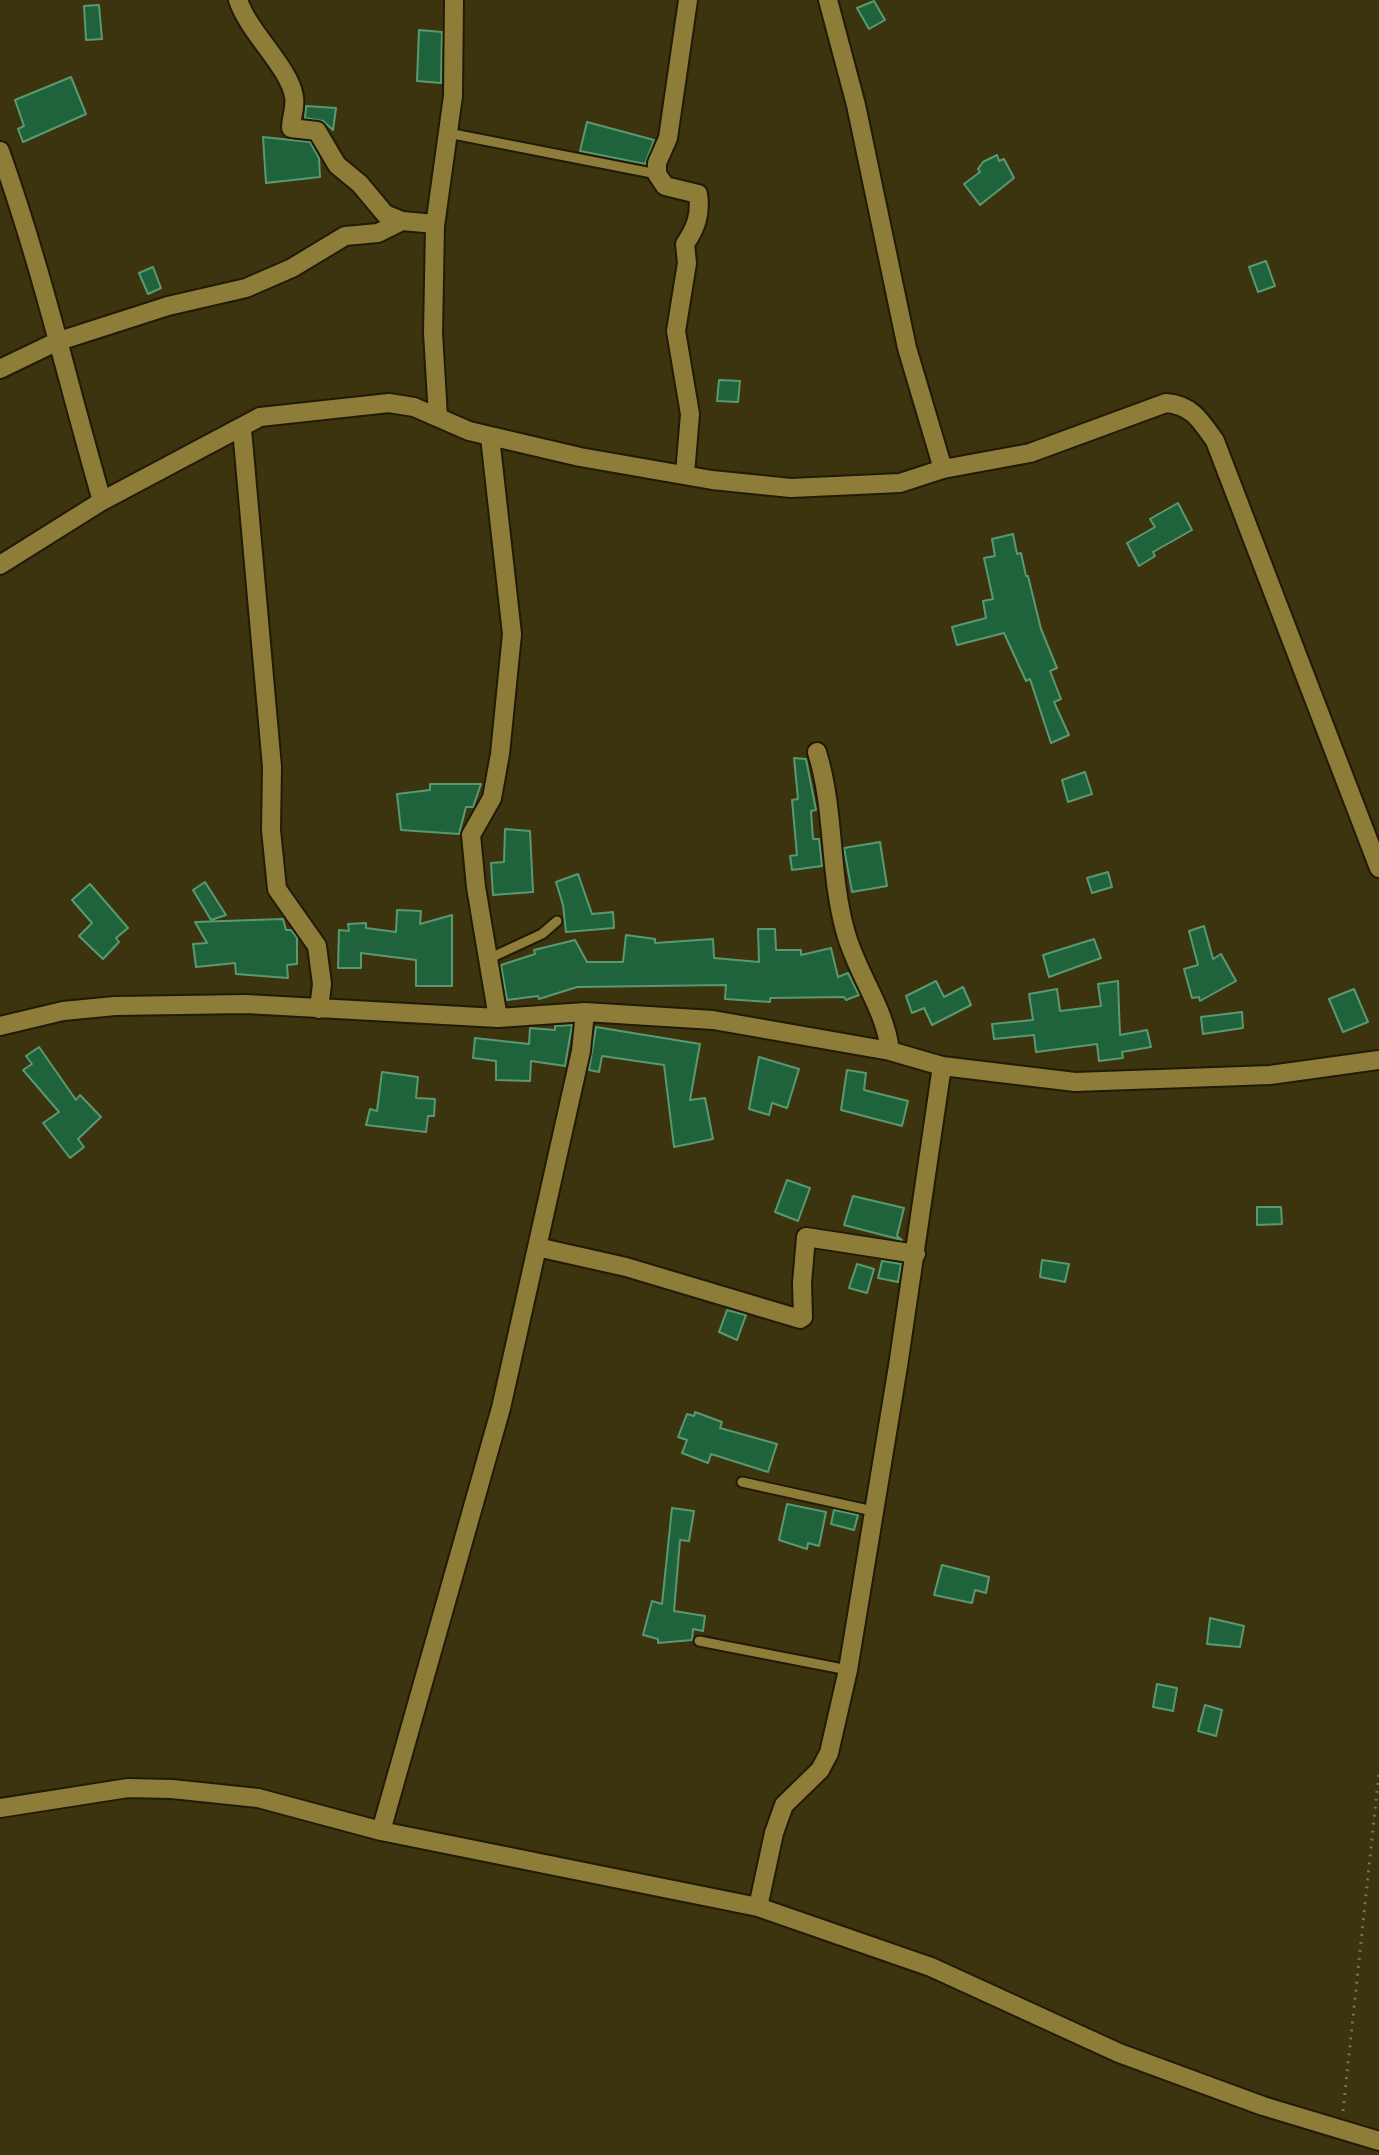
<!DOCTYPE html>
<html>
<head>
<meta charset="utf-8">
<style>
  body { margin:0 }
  canvas { display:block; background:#3c330f }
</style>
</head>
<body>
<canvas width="1379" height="2155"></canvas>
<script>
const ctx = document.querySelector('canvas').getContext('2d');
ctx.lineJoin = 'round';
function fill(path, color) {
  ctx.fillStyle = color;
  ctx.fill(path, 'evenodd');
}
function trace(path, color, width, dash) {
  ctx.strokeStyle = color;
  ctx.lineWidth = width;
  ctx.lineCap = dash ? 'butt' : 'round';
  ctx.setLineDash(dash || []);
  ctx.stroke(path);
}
const building = new Path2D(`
  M874,1l11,19 -16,9 -12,-21z
  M99,5l3,34 -16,1 -2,-34z
  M419,30l23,2 -1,51 -24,-2z
  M71,77l15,37 -63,28 -5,-13 6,-3 -9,-26z
  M306,106l30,2 -3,22 -10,-9 -18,-3z
  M587,122l67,18 -9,24 -65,-13z
  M263,137l47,5 9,16 1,19 -54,6z
  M997,155l2,6 5,-2 10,19 -34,27 -16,-21 16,-12 -2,-3 5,-7z
  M1266,261l9,25 -17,6 -9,-25z
  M153,267l8,21 -13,6 -9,-21z
  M719,380l21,1 -2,21 -21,-1z
  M1178,503l14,27 -39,22 2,4 -16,10 -12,-23 28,-16 -5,-8z
  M1013,534l4,20 4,-1 5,23h2l13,53 16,39 -7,3 11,28 -7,3 15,33 -18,8 -21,-64 -4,2 -22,-48 -47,12 -5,-18 34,-9 -3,-17 10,-2 -9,-41 11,-2 -3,-17z
  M794,758l12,1 10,51 -5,1 2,28h6l3,27 -30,4 -2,-14 7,-1 -5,-55 6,-1z
  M1085,772l7,22 -24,8 -6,-22z
  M430,784h51l-8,23h-7l-7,27 -58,-4 -4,-36 33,-4z
  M505,829l25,2 3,61 -40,3 -2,-32 13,-1z
  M880,842l7,44 -35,6 -8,-44z
  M1108,872l4,15 -20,6 -5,-15z
  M578,874l14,40 21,-2 1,16 -48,4 -3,-27 -7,-23z
  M205,882l21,33 -15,5 -18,-30z
  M90,884l38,44 -12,10 3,4 -16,17 -24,-23 13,-13 -20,-23z
  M397,910l24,1 -1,13 32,-9v71h-36v-26l-55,-7v15h-23l1,-38 10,1 -1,-7 18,-1v5l30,4z
  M283,919l3,11h5l6,8v26l-10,1 1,13 -52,-4 -1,-11 -39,4 -3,-23 14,-1 -12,-21z
  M1204,926l9,33 8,-5 15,27 -36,20 -1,-4 -7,1 -8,-29 14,-4 -9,-34z
  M758,929h17l1,21h25v5l30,-7 7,29 10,-4 11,22 -13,5 -2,-3 -74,1v4l-45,-3 1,-14 -149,2 -38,12 -1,-3 -31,4 -6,-35 34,-11 -1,-4 41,-10 12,22h36l3,-27 29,4v4l58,-4 1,19 45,4z
  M1094,939l7,19 -52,19 -6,-22z
  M936,981l8,16 19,-10 8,18 -39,20 -8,-17 -12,5 -6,-17z
  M1118,981l2,54 27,-5 4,17 -29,5 1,6 -24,3 -2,-17 -61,8 -2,-17 -40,4 -2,-15 41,-4 -4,-26 28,-5 3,22 41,-5 -3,-22z
  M1354,989l14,33 -25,10 -14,-33z
  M1242,1012l1,16 -40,6 -2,-17z
  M572,1025l-7,41 -34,-5 -1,20 -34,-1v-19l-23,-3 2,-20 54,6 1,-16 25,2v-4z
  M596,1027l104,17 -10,56 15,-2 8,41 -39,8 -10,-82 -62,-9 -3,16 -10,-2z
  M39,1047l37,53 4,-5 21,22 -23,22 6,8 -14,11 -27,-35 16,-11 -36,-42 9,-6 -6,-8z
  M759,1057l40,12 -12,39 -15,-5 -3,12 -20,-6z
  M847,1070l19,3 -2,17 44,11 -6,25 -61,-16z
  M382,1072l36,5 -2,21 19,1 -1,17h-6l-2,16 -60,-7 4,-16 7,2z
  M787,1180l23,8 -12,33 -23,-9z
  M853,1196l51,12 -7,28 5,4 -58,-15z
  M1257,1207h24l1,17 -25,1z
  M1042,1260l27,4 -4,18 -25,-5z
  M882,1261l19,3 -3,18 -20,-4z
  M857,1264l17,5 -7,24 -18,-5z
  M727,1310l19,5 -9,25 -18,-8z
  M695,1412l27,10 -2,6 57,16 -9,28 -57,-18 -3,9 -26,-10 5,-13 -9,-3 9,-23 7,2z
  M787,1504l39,8 -7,34 -11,-3 -1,6 -28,-9z
  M672,1508l22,3 -5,30 -9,-1 -6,71 31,5 -2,15 -10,-2 -1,11 -34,3v-4l-15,-4 9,-34 10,3z
  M834,1510l24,5 -4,15 -23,-6z
  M942,1565l47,12 -3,16 -11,-3 -3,13 -38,-8z
  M1210,1618l34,8 -4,21 -33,-3z
  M1157,1684l20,4 -4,23 -20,-4z
  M1205,1705l17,5 -6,26 -18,-5z`);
fill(building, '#1f633c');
trace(building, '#5a9970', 2);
const service = new Path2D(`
  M448,133l209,41
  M488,959l54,-25 15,-13
  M742,1482l131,29
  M699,1641l149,29`);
const minor = new Path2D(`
  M238,0c11,33 52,68 56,97 2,10 -3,21 -3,31l26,3 20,34 23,19 25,30 17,7 33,3
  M828,0l28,105 51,243 36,121
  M0,151c41,114 68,233 102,350
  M0,369l56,-27 112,-36 78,-18 46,-20 53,-32 33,-3 24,-12
  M438,417l-5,-84 2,-107 18,-130 1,-96
  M242,429l30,338 -1,63 6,59 40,57 5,38 -3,25
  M490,437l22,197 -12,120 -8,44 -21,37 5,52 22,131
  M685,474l5,-60 -14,-83 11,-68 -2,-19c11,-16 16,-30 13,-50l-33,-8 -8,-12v-11l11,-25 20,-138
  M0,565l102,-64 158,-84 129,-14 25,4 55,24 111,26 132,23 79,8 109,-5 43,-14 87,-16 136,-50c26,2 35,18 49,38l164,427
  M817,752c18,58 12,120 28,178 11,43 40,77 45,121
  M0,1026l63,-15 52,-5 131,-2 252,14 87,-6 128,8 177,31 52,15 133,16 195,-7 109,-15
  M537,1247l89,20 174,52 3,-2 -1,-34 4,-46 110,17
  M0,1808l128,-20 44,1 86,9 123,33 377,76 173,60 188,86 144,53 116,35
  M381,1831l120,-423 80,-357 4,-39
  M758,1907l16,-74 10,-28 36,-35 9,-17 19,-83 50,-304 44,-300`);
trace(service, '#201b06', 13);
trace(minor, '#201b06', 22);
trace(new Path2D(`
  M1343,2111l36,-338`), '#79704d', 3, [2, 6]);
trace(service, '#8e7c39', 9);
trace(minor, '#8e7c39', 18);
</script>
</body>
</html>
